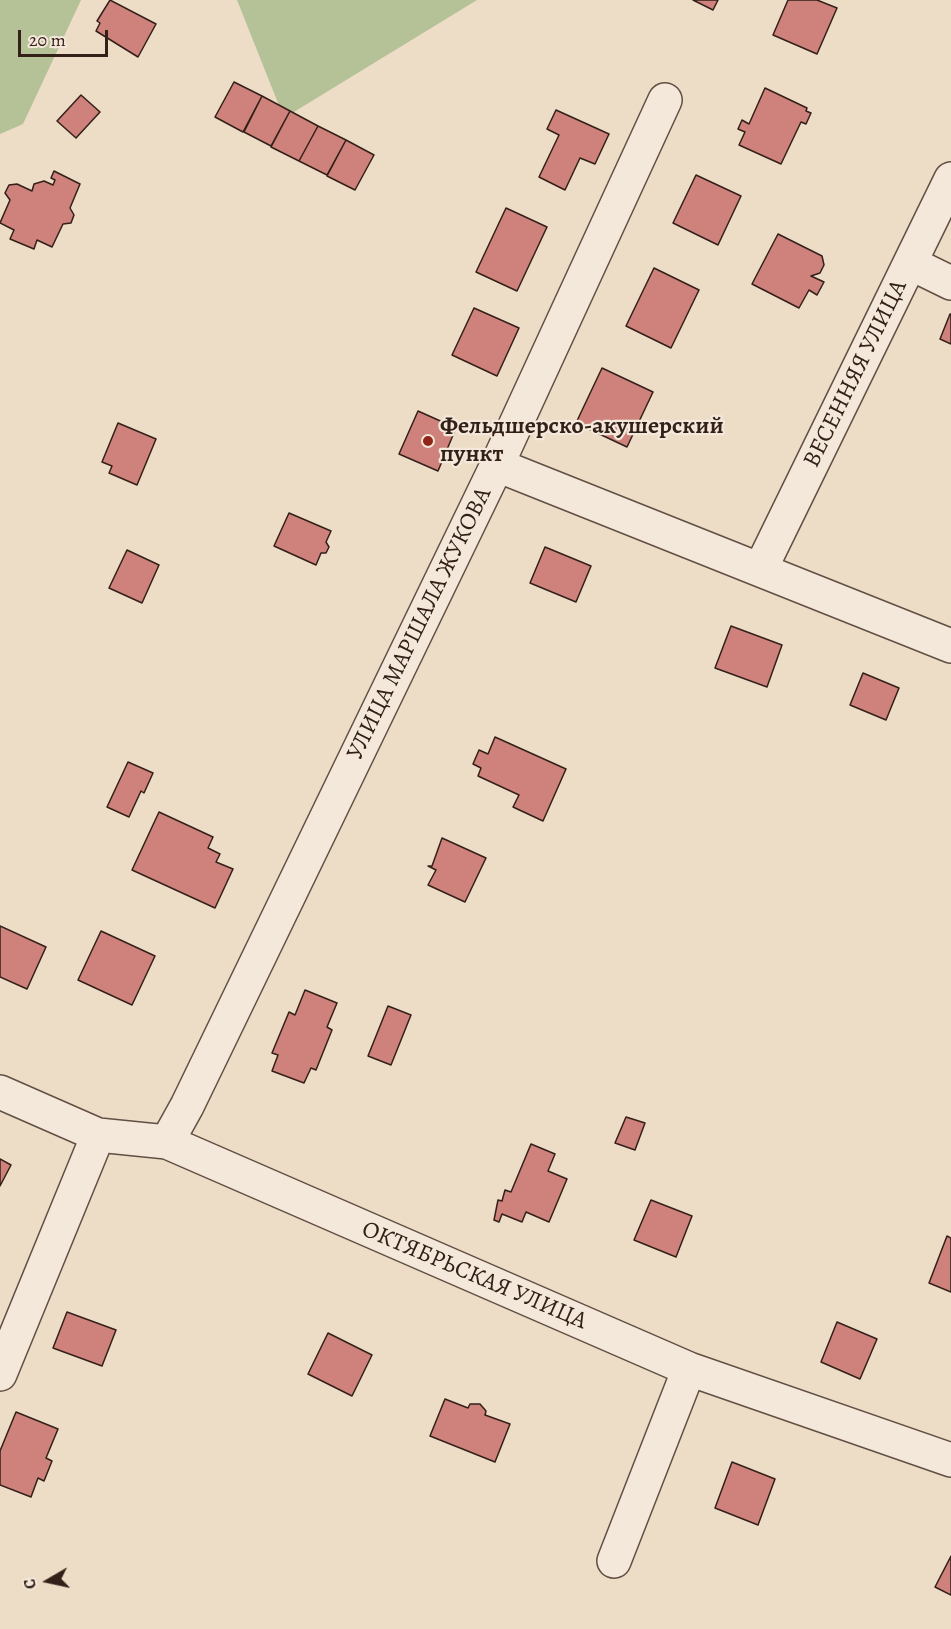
<!DOCTYPE html>
<html>
<head>
<meta charset="utf-8">
<style>
  body { margin:0 }
  #map { position:relative; width:951px; height:1629px; overflow:hidden; background:#eddcc6; font-family:Alegreya,serif }
  canvas { display:block }
  .north { position:absolute; left:18px; top:1551px; width:60px; height:60px; -webkit-text-stroke:4px #f3e8da; paint-order:stroke; rotate:261deg; font-size:16px; font-weight:700; line-height:24px; text-align:center; color:#332019 }
  .north::after { content:''; display:block; margin:auto; width:21px; height:27px; background:#332019; clip-path:polygon(50% 0,100% 100%,50% 72%,0 100%) }
  .scale { position:absolute; left:18px; top:30px; width:90px; height:27px; box-sizing:border-box; border:3px solid #332019; border-top:0; padding-left:8px; font-size:18px; line-height:21px; white-space:nowrap; color:#332019; -webkit-text-stroke:4px #f3e8da; paint-order:stroke }
</style>
</head>
<body>
<div id="map">
<canvas width="951" height="1629"></canvas>
<div class="north">С</div>
<div class="scale">20 m</div>
</div>
<script>
const ctx = document.querySelector('canvas').getContext('2d');
ctx.lineJoin = 'round';
function fill(path, color) {
  ctx.fillStyle = color;
  ctx.fill(path, 'evenodd');
}
function trace(path, color, width, dash) {
  ctx.strokeStyle = color;
  ctx.lineWidth = width;
  ctx.lineCap = dash ? 'butt' : 'round';
  ctx.setLineDash(dash || []);
  ctx.stroke(path);
}
function write(font, color, halo, rows, align = 'center') {
  ctx.font = font + ' Alegreya,serif';
  ctx.lineWidth = 4.5;
  ctx.setLineDash([]);
  ctx.textBaseline = 'middle';
  ctx.strokeStyle = halo;
  ctx.fillStyle = color;
  for (const [text, x, y, turn = 0] of rows) {
    ctx.save();
    ctx.translate(x, y);
    ctx.rotate((+turn || 0) * Math.PI / 180);
    ctx.textAlign = isNaN(turn) ? turn : align;
    if (halo) ctx.strokeText(text, 0, 0);
    ctx.fillText(text, 0, 0);
    ctx.restore();
  }
}
fill(new Path2D(`
  M0,0h81l-58,124 -23,10z
  M237,0h240l-193,118z`), '#b5c197');
const building = new Path2D(`
  M110,0l46,24 -18,33 -42,-26 4,-8 -3,-2z
  M693,0h25l-5,10z
  M788,0h29l20,8 -20,46 -44,-19z
  M234,82l28,14 -19,36 -28,-15z
  M765,88l42,20 -1,3 5,2 -5,11 -5,-2 -20,42 -42,-19 6,-13 -7,-3 4,-9 7,4z
  M81,95l19,17 -24,26 -19,-17z
  M262,96l28,15 -19,35 -27,-14z
  M556,110l53,24 -14,30 -15,-6 -15,32 -26,-13 20,-42 -12,-6z
  M290,111l28,15 -19,35 -28,-14z
  M318,126l28,14 -19,35 -28,-14z
  M346,140l28,15 -19,35 -28,-14z
  M54,171l26,13 -10,24 4,7 -3,8 -8,1 -11,23 -15,-7 -3,9 -24,-10 4,-9 -14,-7 10,-23 -5,-7 4,-8 8,-1 15,7 2,-7 10,-3 9,4 2,-5 -4,-2z
  M696,175l45,21 -23,49 -45,-22z
  M506,208l41,19 -30,64 -41,-19z
  M778,234l44,22 2,9 -4,8 -9,3 13,6 -7,13 -8,-5 -10,18 -47,-24z
  M654,268l45,22 -28,58 -45,-22z
  M474,308l45,20 -22,48 -45,-21z
  M950,314h1v30l-11,-5z
  M602,368l51,24 -26,55 -51,-24z
  M418,411l38,17 -18,43 -39,-17z
  M118,423l38,16 -19,46 -28,-12 3,-7 -10,-4z
  M289,513l42,18 -5,11 3,5 -3,6h-5l-5,12 -42,-19z
  M545,547l46,19 -15,36 -46,-19z
  M127,550l32,15 -17,38 -33,-15z
  M731,626l51,19 -15,42 -52,-19z
  M863,673l36,15 -13,32 -36,-15z
  M495,737l71,32 -23,52 -30,-14 6,-12 -41,-19 3,-8 -8,-4 6,-14 9,4z
  M128,762l25,11 -9,20 -3,-2 -12,26 -22,-10z
  M159,812l54,25 -5,11 12,6 -4,8 17,7 -18,39 -83,-38z
  M442,838l44,20 -21,44 -37,-17 8,-15 -8,-4h4z
  M0,926l46,21 -19,42 -27,-12z
  M101,931l54,25 -23,49 -54,-25z
  M305,990l32,13 -10,24 5,3 -16,40 -5,-2 -7,15 -32,-12 6,-16 -6,-2 17,-41 6,3z
  M388,1006l23,9 -20,50 -23,-9z
  M626,1117l19,6 -10,27 -20,-7z
  M531,1144l24,10 -7,17 19,8 -18,43 -23,-10 -4,10 -20,-8 -3,8 -5,-2 4,-20 4,1 3,-11 6,2z
  M0,1159l11,6 -11,21z
  M651,1200l41,16 -16,41 -42,-17z
  M947,1236l4,2v54l-22,-9z
  M67,1312l49,18 -14,36 -49,-18z
  M837,1322l40,17 -17,40 -39,-17z
  M328,1333l44,22 -20,41 -44,-22z
  M445,1399l23,9 2,-4h10l6,7 -1,4 25,9 -15,38 -65,-26z
  M16,1412l42,17 -12,29 6,3 -8,20 -6,-3 -7,19 -31,-12v-34z
  M732,1462l43,17 -17,46 -43,-17z
  M951,1556v39l-16,-8z`);
fill(building, '#ce827b');
trace(building, '#332019', 1.5);
const minor = new Path2D(`
  M910,263l41,20
  M497,465l454,181
  M761,568l190,-389
  M0,1092l98,43 69,7 522,227 262,91
  M167,1142l20,-36 310,-641 168,-365
  M0,1374l98,-239
  M614,1561l75,-192`);
trace(minor, '#624f44', 36);
trace(minor, '#f3e8da', 33);
for (const [x, y, r, color] of [
  [428,441,6,"#8f2418"]
]) {
  const dot = new Path2D();
  dot.arc(x, y, r, 0, 2 * Math.PI);
  ctx.fillStyle = color;
  ctx.fill(dot);
  trace(dot, '#f3e8da', 2);
}
write('24px', '#332019', '#f3e8da', [
  ["ВЕСЕННЯЯ УЛИЦА",856,374,-64],
  ["УЛИЦА МАРШАЛА ЖУКОВА",420,624,-64],
  ["ОКТЯБРЬСКАЯ УЛИЦА",474,1276,23]
]);
write('bold 24px', '#332019', '#f3e8da', [
  ["Фельдшерско-акушерский",440,427],
  ["пункт",440,455]
], 'left');
</script>
</body>
</html>
